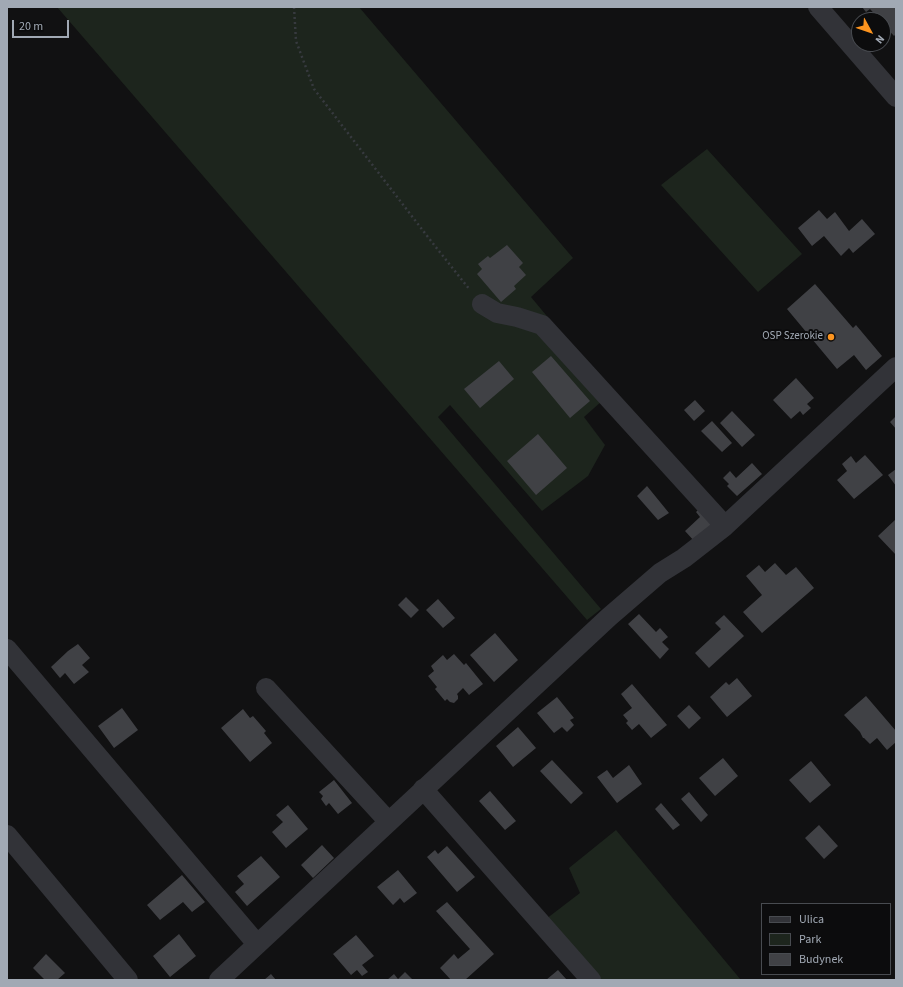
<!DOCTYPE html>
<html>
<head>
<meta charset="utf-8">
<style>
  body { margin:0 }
  #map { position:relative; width:903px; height:987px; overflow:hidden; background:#111112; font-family:"Source Sans 3",sans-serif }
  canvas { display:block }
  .frame { position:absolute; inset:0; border:8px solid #a1a9b4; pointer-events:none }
  .legend { position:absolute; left:761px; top:903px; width:130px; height:72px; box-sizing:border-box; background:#0c0c0d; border:1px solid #484b50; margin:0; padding:5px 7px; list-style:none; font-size:12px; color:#a1a9b4 }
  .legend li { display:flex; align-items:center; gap:8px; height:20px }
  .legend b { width:20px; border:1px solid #484b50 }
  .north { position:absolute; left:851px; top:12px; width:40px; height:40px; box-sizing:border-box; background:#0c0c0d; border:1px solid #484b50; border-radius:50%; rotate:130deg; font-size:11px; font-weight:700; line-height:16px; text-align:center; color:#a1a9b4 }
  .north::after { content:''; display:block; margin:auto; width:14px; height:18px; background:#fc941f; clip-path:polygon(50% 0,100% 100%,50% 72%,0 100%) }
  .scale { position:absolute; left:12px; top:20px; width:57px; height:18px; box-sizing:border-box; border:2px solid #a1a9b4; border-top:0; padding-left:5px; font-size:12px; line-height:14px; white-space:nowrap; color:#a1a9b4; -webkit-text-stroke:3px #0c0c0d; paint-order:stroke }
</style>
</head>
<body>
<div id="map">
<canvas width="903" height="987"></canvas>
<div class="frame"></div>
<ul class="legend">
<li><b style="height:5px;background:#323338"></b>Ulica</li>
<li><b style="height:11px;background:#1d251d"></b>Park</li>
<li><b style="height:11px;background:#404145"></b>Budynek</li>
</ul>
<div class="north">N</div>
<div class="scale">20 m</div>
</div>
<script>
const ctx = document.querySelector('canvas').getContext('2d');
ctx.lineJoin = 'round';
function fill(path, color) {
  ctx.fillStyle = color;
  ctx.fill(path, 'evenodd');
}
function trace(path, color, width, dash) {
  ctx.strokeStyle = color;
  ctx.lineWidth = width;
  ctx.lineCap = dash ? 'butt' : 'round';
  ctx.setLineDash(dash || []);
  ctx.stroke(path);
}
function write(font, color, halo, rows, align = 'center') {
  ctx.font = font + ' "Source Sans 3",sans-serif';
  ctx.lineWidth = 4;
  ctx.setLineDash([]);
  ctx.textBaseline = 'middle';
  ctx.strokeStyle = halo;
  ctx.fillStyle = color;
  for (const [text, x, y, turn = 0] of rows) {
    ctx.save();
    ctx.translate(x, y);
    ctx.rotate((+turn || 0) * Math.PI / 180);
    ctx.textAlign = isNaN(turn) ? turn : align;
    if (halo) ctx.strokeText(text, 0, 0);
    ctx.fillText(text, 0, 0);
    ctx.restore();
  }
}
fill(new Path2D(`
  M57,7h302l214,251 -42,39 80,96 -27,24 21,28 -17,31 -46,35 -92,-106 -12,12 163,192 -14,11z
  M707,149l95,105 -44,38 -97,-107z
  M616,830l125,150h-142l-53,-61 34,-26 -11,-25z`), '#1d251d');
fill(new Path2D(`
  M862,7h34v27l-2,2 -11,-12v-4h-3l-10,-11 -4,3z
  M819,210l8,9 8,-7 14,19 13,-12 13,15 -22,19 -4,-5 -8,8 -17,-20 -12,10 -14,-18z
  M507,245l16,18 -4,4 7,8 -12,11 2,3 -15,13 -24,-28 5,-5 -4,-5 10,-8 2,2z
  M815,284l38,44 3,-3 26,31 -16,14 -12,-15 -17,14 -50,-60z
  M551,356l39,45 -20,17 -38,-46z
  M499,361l15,18 -34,29 -16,-19z
  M796,378l18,20 -7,6 4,4 -8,7 -3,-4 -9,8 -18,-19z
  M695,400l10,11 -11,10 -10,-11z
  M732,411l23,24 -13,12 -22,-24z
  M896,416v13l-6,-7z
  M712,421l20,22 -10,9 -21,-21z
  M538,434l29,34 -31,27 -29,-34z
  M865,455l18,20 -29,24 -17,-19 10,-9 -5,-7 9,-8 5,7z
  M752,463l10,11 -25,22 -10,-10 2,-2 -6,-6 7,-7 6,7z
  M896,469v17l-8,-11z
  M647,486l22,27 -11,7 -21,-24z
  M702,506l15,16 -22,20 -10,-11 15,-14 -4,-5z
  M896,519v36l-18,-19z
  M775,563l11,12 10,-8 18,21 -52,45 -19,-21 19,-17 -16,-19 13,-11 6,7z
  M406,597l13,13 -8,8 -13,-13z
  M438,599l17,19 -12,10 -17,-18z
  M639,614l17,18 4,-4 8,9 -6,5 7,7 -9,10 -32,-35z
  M724,615l20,21 -35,32 -14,-15 26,-24 -6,-6z
  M495,633l23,27 -24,22 -24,-27z
  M78,644l12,14 -8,7 7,7 -15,12 -9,-11 -5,5 -9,-11 17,-16z
  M454,654l10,11 2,-2 17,21 -14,11 -6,-7 -6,6 1,2v3l-4,4 -4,-1 -3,-3 -2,2 -10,-12 2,-2 -9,-11 6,-5 -3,-5 12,-11 4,5z
  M737,678l15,18 -25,21 -17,-20 16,-15 3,3z
  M632,684l35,41 -16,13 -12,-14 -7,6 -6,-7 2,-2 -5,-6 9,-7 -11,-14z
  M866,696l30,35v11l-9,8 -10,-12 -7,6 -6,-6h-1l-3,-6 -16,-17z
  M557,697l17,21 -4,2 4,5 -7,7 -5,-5 -8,6 -17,-20z
  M689,705l12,13 -12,11 -12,-13z
  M122,708l16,22 -24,18 -16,-22z
  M243,709l7,9 3,-2 13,15 -2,2 8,10 -22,19 -29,-34z
  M518,727l18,21 -23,19 -17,-21z
  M723,758l15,18 -23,20 -16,-18z
  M552,760l31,33 -12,11 -31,-33z
  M811,761l20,24 -21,18 -21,-23z
  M629,765l13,19 -25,19 -20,-26 10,-7 6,8z
  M334,780l18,23 -14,11 -9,-11 -3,3 -5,-7 2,-3 -4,-4z
  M490,791l26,30 -11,9 -26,-29z
  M689,792l19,23 -7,7 -20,-23z
  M661,803l19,22 -7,5 -18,-21z
  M288,805l20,24 -22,19 -14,-16 11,-10 -7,-7z
  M819,825l19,21 -14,13 -19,-21z
  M322,845l12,13 -21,20 -12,-13z
  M447,846l28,31 -18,15 -30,-35 8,-7 3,4z
  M261,856l19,21 -33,29 -12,-14 9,-8 -7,-8z
  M398,870l19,23 -13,10 -4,-5 -7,7 -16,-18z
  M182,875l23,27 -13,10 -9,-10 -23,18 -13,-15z
  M447,902l47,52 -29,26h-14l-11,-12 14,-14 4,5 12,-10 -34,-38z
  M179,934l17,22 -26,21 -17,-21z
  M356,935l18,21 -12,9 6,7 -6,4 -5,-6 -6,5 -18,-21z
  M46,954l19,19 -8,7h-12l-12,-12z
  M558,970l9,10h-21z
  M405,972l8,8h-26l7,-6 4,5z
  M271,974l5,6h-12z`), '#404145');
trace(new Path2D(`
  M294,7l2,34 18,48 117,152 39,49`), '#373a3f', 2.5, [2, 3]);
trace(new Path2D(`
  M818,7l78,90
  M482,304l15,9 20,4 25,8 183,201
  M7,649l250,295
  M266,688l123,134
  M423,789l168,191
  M7,835l121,145
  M219,980l390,-363 51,-44 24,-15 41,-32 171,-159`), '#323338', 20);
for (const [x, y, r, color] of [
  [831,337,4,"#fc941f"]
]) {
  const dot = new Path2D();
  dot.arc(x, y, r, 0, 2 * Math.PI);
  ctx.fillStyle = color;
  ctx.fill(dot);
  trace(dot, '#0c0c0d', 1.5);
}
write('11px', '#a1a9b4', '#0c0c0d', [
  ["OSP Szerokie",823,337]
], 'right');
</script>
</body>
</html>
